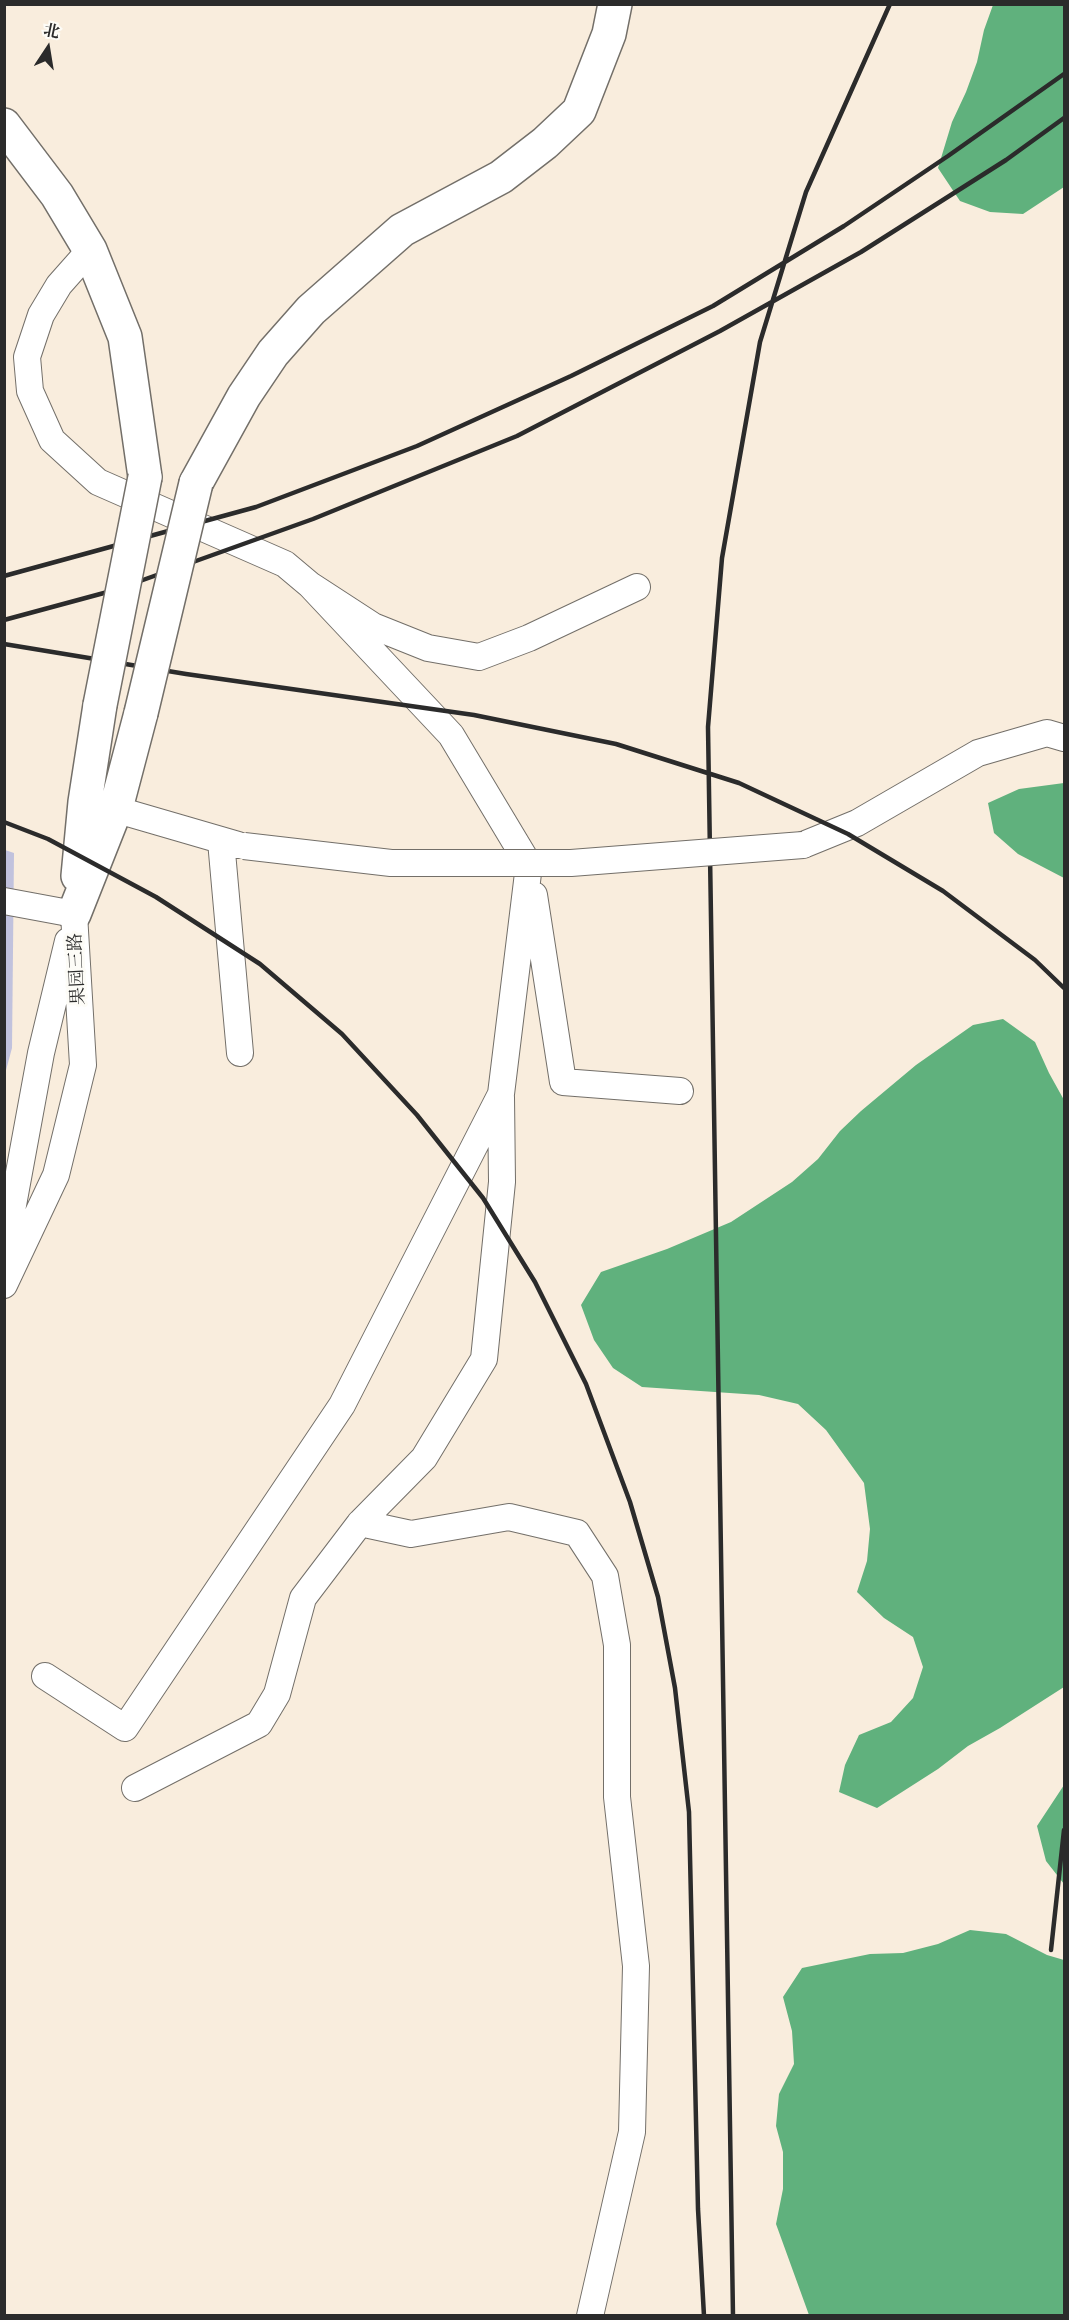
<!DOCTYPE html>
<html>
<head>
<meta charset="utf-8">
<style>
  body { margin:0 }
  #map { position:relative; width:1069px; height:2320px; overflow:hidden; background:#f9eddd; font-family:"Libre Caslon Text","Noto Serif SC",serif }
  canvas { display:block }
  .frame { position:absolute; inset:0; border:6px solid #2b2b2b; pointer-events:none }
  .north { position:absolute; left:18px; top:18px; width:60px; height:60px; -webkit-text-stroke:4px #fdfcf7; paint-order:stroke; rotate:12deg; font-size:16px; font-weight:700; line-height:24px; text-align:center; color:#2b2b2b }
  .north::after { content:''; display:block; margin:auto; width:21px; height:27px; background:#2b2b2b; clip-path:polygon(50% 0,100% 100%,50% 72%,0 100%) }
</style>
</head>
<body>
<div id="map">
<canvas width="1069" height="2320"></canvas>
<div class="frame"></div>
<div class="north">北</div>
</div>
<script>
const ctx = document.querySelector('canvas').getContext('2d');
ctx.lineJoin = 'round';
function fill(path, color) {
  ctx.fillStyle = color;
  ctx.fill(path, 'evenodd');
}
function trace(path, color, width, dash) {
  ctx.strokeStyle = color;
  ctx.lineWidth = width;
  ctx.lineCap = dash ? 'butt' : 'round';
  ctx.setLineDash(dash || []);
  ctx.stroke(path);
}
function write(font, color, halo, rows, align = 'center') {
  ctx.font = font + ' "Libre Caslon Text","Noto Serif SC",serif';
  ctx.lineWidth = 6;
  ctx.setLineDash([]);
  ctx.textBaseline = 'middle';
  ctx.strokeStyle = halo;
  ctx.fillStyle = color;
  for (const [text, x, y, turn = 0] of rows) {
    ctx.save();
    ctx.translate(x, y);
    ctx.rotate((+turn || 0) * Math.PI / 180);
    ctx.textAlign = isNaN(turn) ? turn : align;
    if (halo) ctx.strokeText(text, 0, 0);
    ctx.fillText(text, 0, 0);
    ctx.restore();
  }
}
fill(new Path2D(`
  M5,850l9,3 -2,195 -7,26z`), '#c1c2dd');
fill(new Path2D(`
  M993,5h71v182l-41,27 -33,-2 -30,-11 -22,-33 14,-46 14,-30 11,-30 7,-32z
  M1064,783v95l-46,-24 -24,-21 -6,-30 31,-14z
  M1003,1019l32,23 14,31 15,27v587l-64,41 -32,18 -30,23 -61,39 -38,-16 6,-27 14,-30 32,-13 22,-24 10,-31 -10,-30 -29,-19 -27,-26 10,-31 3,-32 -6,-46 -38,-53 -28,-26 -39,-9 -117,-8 -29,-19 -19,-28 -13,-35 20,-33 66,-23 64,-27 61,-40 26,-23 22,-28 21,-20 55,-46 57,-40z
  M1064,1785v99l-18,-23 -9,-35z
  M970,1930l36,4 41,21 17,5v355h-255l-33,-91 7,-35v-37l-7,-26 3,-32 15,-30 -2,-33 -9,-34 19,-29 68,-14 33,-1 35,-9z`), '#60b17d');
const minor = new Path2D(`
  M90,250l-31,35 -18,30 -14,42 3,34 22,49 46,42 187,82 25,21 63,41 55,22 51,9 50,-19 108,-51
  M97,804l141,41
  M221,841l19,212
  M803,845l54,-22 121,-70 69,-20 17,5
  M534,895l29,187 117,9
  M4,901l70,13
  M4,1254l37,-201 27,-112
  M4,1285l52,-110 27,-110 -9,-151
  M360,1523l51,11 98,-17 68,16 28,43 12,69v152l19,169 -4,166 -42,184
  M45,1676l80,52 217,-323 159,-311 28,-229 -78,-130 -141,-150
  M135,1788l124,-64 18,-30 26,-96 57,-75 64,-65 60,-99 18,-177 -1,-85`);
const major = new Path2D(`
  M4,125l53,70 33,55 35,87 20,140
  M196,483l48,-87 29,-43 38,-43 91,-80 99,-53 44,-34 34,-32 30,-77 6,-30
  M78,876l7,-74 15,-97
  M74,914l42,-106 25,-95`);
trace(minor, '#736f69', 28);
trace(major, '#736f69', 36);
trace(minor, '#fff', 26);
trace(major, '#fff', 33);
trace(new Path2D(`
  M4,576l252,-69 161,-61 154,-70 142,-70 131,-80 104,-70 116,-82
  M4,620l111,-30 198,-71 204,-83 203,-105 141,-79 145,-92 58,-42
  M4,644l182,30 288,41 142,29 123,39 109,51 95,57 92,69 29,28
  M4,822l44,17 108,58 104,67 82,70 75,81 66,83 52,84 51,102 44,118 28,95 17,91 14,124 9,397 6,107
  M1051,1950l13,-120
  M733,2316l-25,-1589 14,-169 38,-216 46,-150 84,-188`), '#2b2b2b', 4.5);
const minorBridge = new Path2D(`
  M244,846l147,17h180l232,-18`);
const majorBridge = new Path2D(`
  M100,705l45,-228
  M141,713l55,-230`);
trace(minorBridge, '#736f69', 28, []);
trace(majorBridge, '#736f69', 36, []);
trace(minorBridge, '#fff', 26);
trace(majorBridge, '#fff', 33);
write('18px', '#2b2b2b', '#fdfcf7', [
  ["果园三路",77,969,-93]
]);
</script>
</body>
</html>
